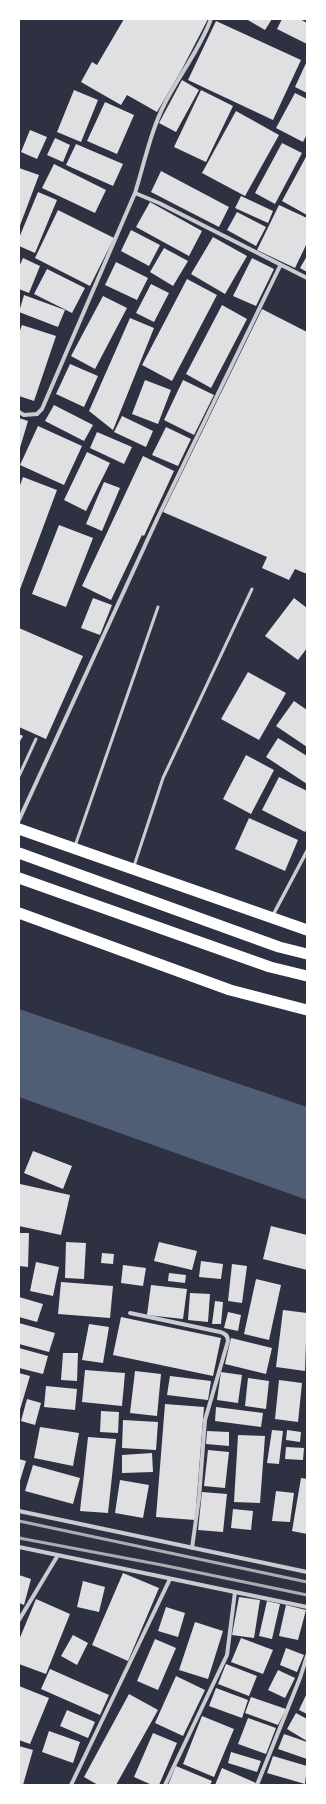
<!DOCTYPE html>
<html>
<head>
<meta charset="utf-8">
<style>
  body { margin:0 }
  #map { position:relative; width:326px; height:1804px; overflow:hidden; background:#2d3142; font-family:"IBM Plex Sans",sans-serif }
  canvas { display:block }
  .frame { position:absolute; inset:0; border:20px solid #fff; pointer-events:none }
</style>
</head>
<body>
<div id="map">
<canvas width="326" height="1804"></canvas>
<div class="frame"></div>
</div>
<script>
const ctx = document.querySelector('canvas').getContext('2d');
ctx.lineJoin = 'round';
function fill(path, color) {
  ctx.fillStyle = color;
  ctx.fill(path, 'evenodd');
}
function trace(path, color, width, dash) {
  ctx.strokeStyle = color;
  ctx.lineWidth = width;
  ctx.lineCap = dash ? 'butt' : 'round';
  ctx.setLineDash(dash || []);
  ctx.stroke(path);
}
fill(new Path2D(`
  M19,1009l288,98v93l-288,-103z`), '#4f5d75');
fill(new Path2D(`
  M124,19h84l-27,52 -24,41 -30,-17 -6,10 -40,-23 11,-20 5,3z
  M246,19h26l-7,11z
  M282,19h18l7,4v21l-30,-15z
  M216,21l85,39 -28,60 -85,-40z
  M307,61v32l-12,-6z
  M182,80l17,10 -23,42 -17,-9z
  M74,90l24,10 -17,42 -24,-10z
  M201,90l32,16 -27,56 -32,-15z
  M295,93l12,6v35l-4,8 -27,-14z
  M105,102l29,13 -17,39 -30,-13z
  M236,111l43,24 -34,61 -43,-23z
  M30,130l17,7 -10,22 -16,-7z
  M55,138l15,7 -7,17 -16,-7z
  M282,143l20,10 -27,51 -20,-11z
  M76,144l47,20 -10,22 -47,-21z
  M307,155v60l-25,-14z
  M54,164l52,26 -11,23 -53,-25z
  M19,168l20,7 -20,53z
  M161,171l68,36 -10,20 -68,-35z
  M38,192l19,8 -22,53 -16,-7v-8z
  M241,196l32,15 -5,12 -33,-15z
  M150,202l52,29 -13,25 -53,-29z
  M279,205l28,13v25l-12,25 -38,-18z
  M58,210l56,28 -24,48 -55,-28z
  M237,212l29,15 -10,19 -29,-16z
  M131,230l29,15 -11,21 -28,-15z
  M213,237l34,19 -22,38 -34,-20z
  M164,248l24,13 -15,25 -23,-14z
  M307,256v16l-7,-4z
  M23,258l17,8 -11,27 -10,-4v-22z
  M252,258l22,11 -18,37 -23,-10z
  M116,262l32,16 -11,22 -32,-15z
  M47,269l38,19 -13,25 -38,-19z
  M187,279l30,16 -45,86 -30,-16z
  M151,284l18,9 -15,29 -18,-9z
  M24,295l41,15 -7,17 -39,-15z
  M103,296l24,12 -32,61 -24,-13z
  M222,305l25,14 -36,69 -25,-14z
  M262,309l45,23v242l-12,-5 -6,11 -27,-12 5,-11 -104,-45z
  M130,318l24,10 -41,102 -24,-19z
  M22,325l34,11 -22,65 -15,-5v-63z
  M70,364l28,12 -14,31 -28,-13z
  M145,380l26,10 -13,34 -26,-10z
  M183,380l31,15 -20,40 -30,-15z
  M54,405l39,20 -9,16 -39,-20z
  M122,416l31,15 -7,16 -32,-15z
  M19,418l9,3 -9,30z
  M38,426l44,20 -18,39 -44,-20z
  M166,427l25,12 -13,27 -26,-11z
  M97,432l35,15 -8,17 -34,-16z
  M87,452l23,11 -24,48 -22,-11z
  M143,456l31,15 -30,65 -2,-1 -31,65 -29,-14z
  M23,477l34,13 -38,102v-104z
  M104,482l16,6 -18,43 -16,-7z
  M59,525l34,13 -27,69 -34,-13z
  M93,598l19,7 -12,30 -19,-7z
  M294,598l13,10v40l-9,12 -33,-24z
  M19,628l64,28 -37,83 -27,-12z
  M248,672l38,21 -27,47 -38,-21z
  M294,701l13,9v37l-31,-21z
  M19,734l4,2 -4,7z
  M278,738l29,18v28l-41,-27z
  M246,755l28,15 -23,44 -28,-15z
  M279,777l28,14v38l-2,3 -43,-22z
  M249,818l49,22 -13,31 -50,-22z
  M33,1151l39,15 -9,23 -39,-16z
  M20,1184l50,11 -9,40 -42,-9z
  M271,1226l36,9v35l-44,-11z
  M19,1233h10l-1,34 -9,-1z
  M66,1242l20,1 -2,36 -19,-1z
  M159,1242l38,9 -5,19 -38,-9z
  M102,1253l12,1 -1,10 -12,-1z
  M201,1261l22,3 -2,15 -22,-2z
  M36,1262l23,5 -6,29 -23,-5z
  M232,1264l15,2 -5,37 -14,-2z
  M123,1265l23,3 -3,18 -22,-3z
  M169,1273l17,2 -1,8 -17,-2z
  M256,1279l25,6 -12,55 -25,-6z
  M61,1282l52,4 -3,32 -52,-4z
  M151,1285l36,4 -4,30 -36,-4z
  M190,1293l20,1 -2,28 -20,-2z
  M19,1297l24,7 -6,18 -18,-5z
  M215,1301l8,1 -2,22h-9z
  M283,1310l24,3 -2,58 -29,-4z
  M228,1312l13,3 -3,16 -14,-3z
  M121,1317l100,21 -8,38 -100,-21z
  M19,1323l36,10 -6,19 -30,-8z
  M89,1324l20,3 -6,36 -21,-3z
  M231,1338l41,10 -6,26 -41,-10z
  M19,1348l29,8 -5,18 -24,-6z
  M63,1353h15l-1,28 -16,-1z
  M85,1370l40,3 -3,33 -40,-4z
  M135,1371l26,3 -4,42 -27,-3z
  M221,1372l21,3 -4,28 -21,-3z
  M19,1373l11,3 -11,37z
  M170,1376l41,5 -3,19 -41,-5z
  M248,1378l21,3 -3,28 -21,-3z
  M279,1380l23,3 -4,39 -23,-3z
  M46,1386l31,3 -2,21 -31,-3z
  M27,1399l14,4 -6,22 -14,-4z
  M165,1404l39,3 -9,113 -39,-3z
  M216,1407l47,6 -2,14 -46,-6z
  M101,1411l18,1 -1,21 -18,-1z
  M123,1420l35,2 -2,28 -34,-2z
  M40,1427l39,6 -6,33 -39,-8z
  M272,1430l11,1 -4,33 -12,-1z
  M287,1430l14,2 -1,10 -14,-2z
  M207,1431l22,1v14l-23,-2z
  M238,1435l27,1 -5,67 -26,-1z
  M88,1437l28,2 -8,74 -28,-2z
  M286,1447l18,1 -1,12 -18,-1z
  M208,1450l21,2 -4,36 -21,-2z
  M152,1453l1,19 -31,1v-18z
  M19,1459l7,2 -7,23z
  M33,1465l47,13 -7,26 -48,-13z
  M301,1478l6,1v55l-15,-3z
  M120,1480l29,5 -6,33 -28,-5z
  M276,1491l18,2 -4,29 -18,-1z
  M202,1492l25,2 -4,38 -25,-2z
  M233,1509l20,2 -2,19 -20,-2z
  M123,1573l36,15 -31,73 -36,-16z
  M19,1575l12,4 -7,26 -5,-2z
  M83,1581l22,6 -6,25 -22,-5z
  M239,1597l21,3 -6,38 -22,-3z
  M36,1599l34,15 -24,60 -27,-10v-24z
  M267,1601l13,3 -8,35 -13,-3z
  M286,1605l20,5 -8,30 -19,-4z
  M166,1607l19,6 -7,24 -20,-6z
  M195,1622l28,9 -15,48 -29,-9z
  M73,1635l15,8 -11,22 -16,-9z
  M241,1638l32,12 -10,24 -32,-12z
  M155,1639l21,9 -18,42 -21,-9z
  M286,1648l18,7 -7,17 -17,-7z
  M226,1664l31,12 -8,20 -31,-12z
  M50,1669l59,26 -9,20 -59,-26z
  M278,1670l17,8 -10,20 -17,-8z
  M176,1676l29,14 -22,46 -28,-13z
  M19,1686l30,12 -19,46 -11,-4z
  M216,1688l32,12 -6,18 -33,-12z
  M307,1693v21l-8,-4z
  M129,1694l29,16 -42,75h-18l-14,-8z
  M251,1697l35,12 -8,16 -33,-12z
  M67,1710l28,12 -7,16 -28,-12z
  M296,1713l11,6v22l-20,-12z
  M202,1716l32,13 -20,48 -31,-13z
  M248,1718l28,10 -10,26 -28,-10z
  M49,1731l31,11 -7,21 -31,-11z
  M153,1733l24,10 -18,42h-7l-18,-8z
  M284,1734l23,8v17l-29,-10z
  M19,1746l14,4 -10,35h-4z
  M231,1752l30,9 -4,11 -29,-9z
  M273,1756l34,10 -2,18 -38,-11z
  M176,1766l36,15 -2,4h-42z
  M222,1768l34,15 -1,2h-40z`), '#e0e0e3');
trace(new Path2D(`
  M19,776l17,-37
  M75,846l83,-239
  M134,866l29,-88 89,-189`), '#caccd0', 3);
trace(new Path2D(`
  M273,915l34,-64`), '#caccd0', 3.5);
trace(new Path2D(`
  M135,193c9,-29 16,-63 30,-90 15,-29 35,-54 46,-84
  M19,412l5,3 13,-1 5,-5 93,-216 24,10 148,75
  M19,820l139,-303 122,-251
  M130,1313l90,19c5,1 8,4 8,9l-23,79 -6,78 -7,50
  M19,1511l288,61
  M19,1547l288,60
  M19,1620l39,-65
  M71,1785l99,-206
  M165,1785l62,-130 8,-63
  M257,1785l43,-107 7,-22`), '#caccd0', 4);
trace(new Path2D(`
  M19,829l288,101
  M19,853l260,94 28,7
  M19,878l251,89 37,9
  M19,913l211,77 77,20`), '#fff', 11);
trace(new Path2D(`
  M19,1521l288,61
  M19,1538l143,27 145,30`), '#abadb3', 3);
</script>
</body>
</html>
